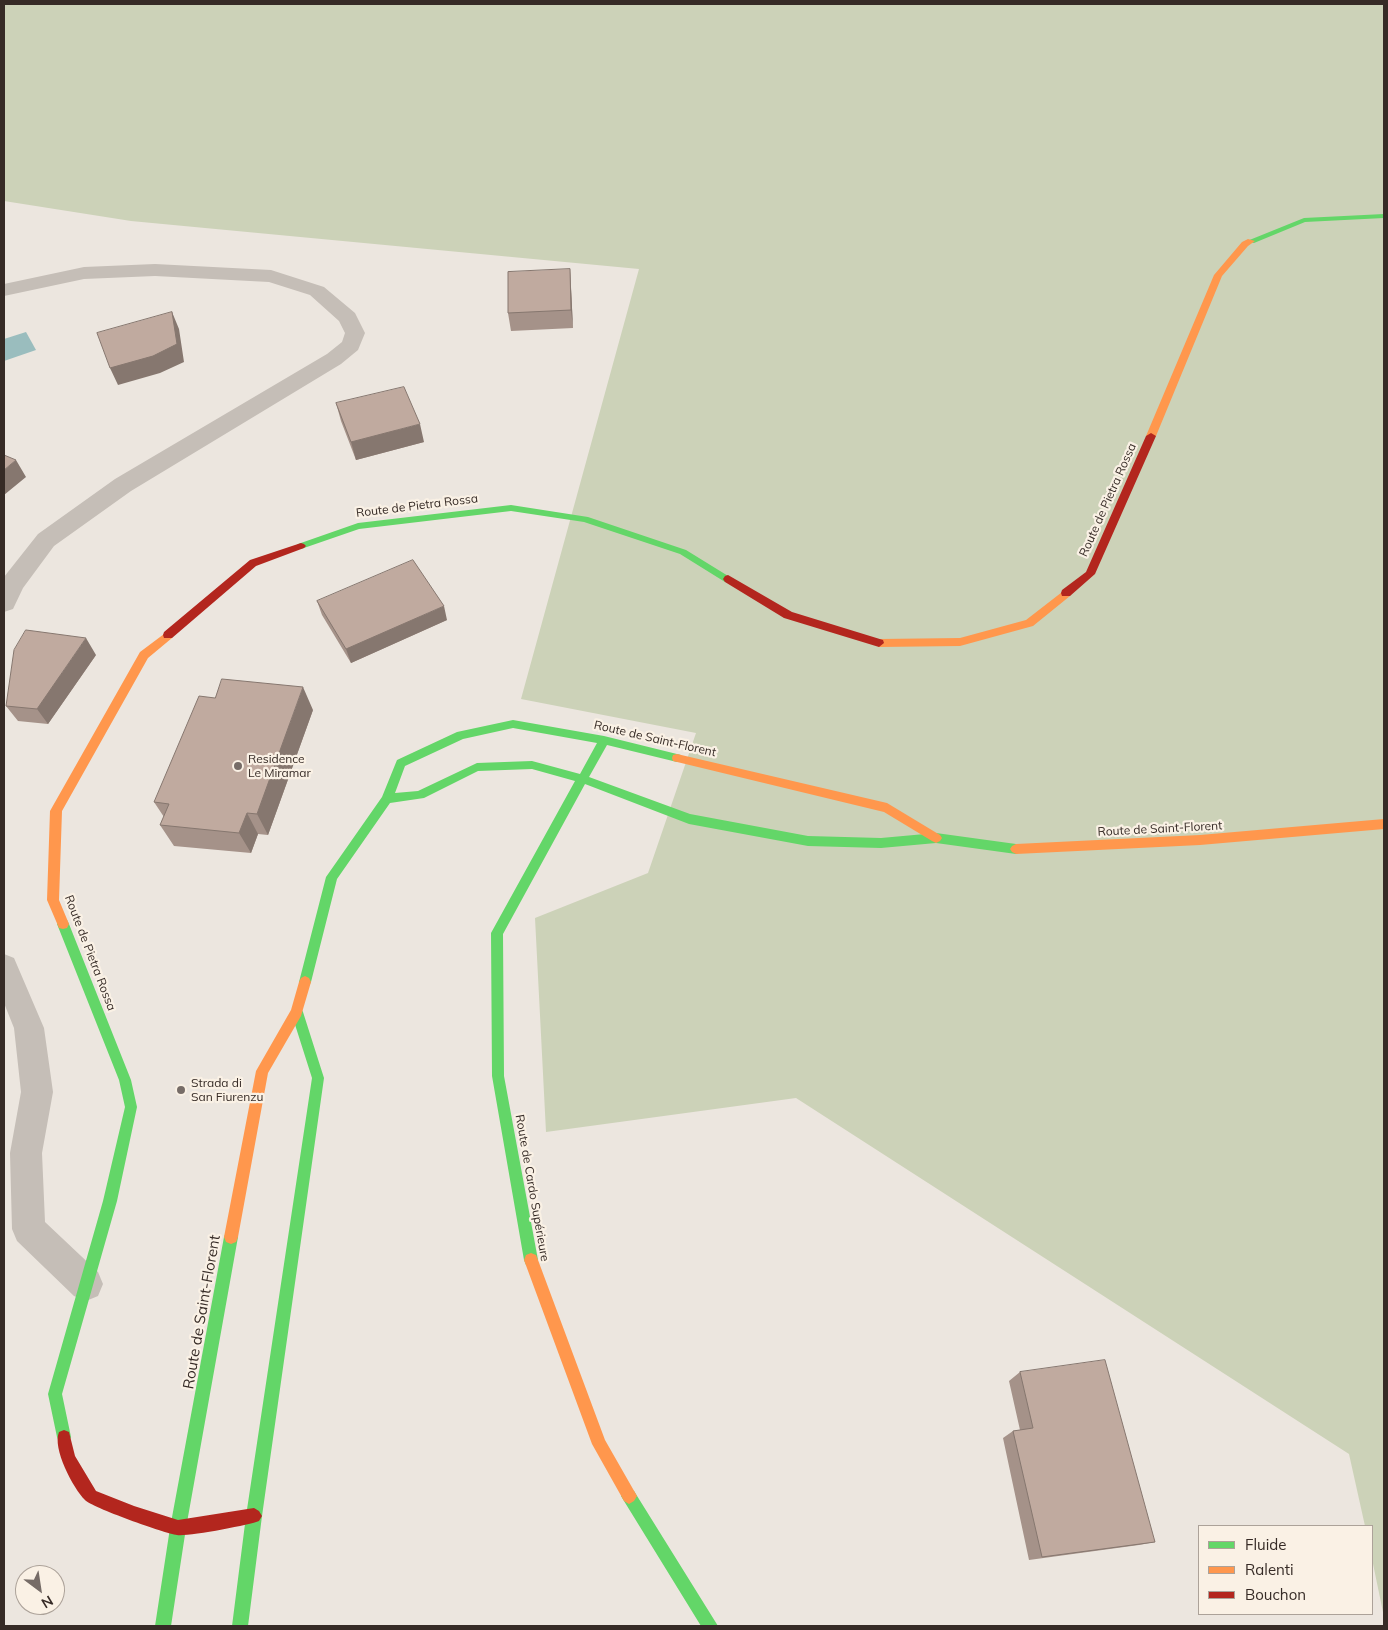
<!DOCTYPE html>
<html>
<head>
<meta charset="utf-8">
<style>
  body { margin:0 }
  #map { position:relative; width:1388px; height:1630px; overflow:hidden; background:#ece6df; font-family:Mulish,sans-serif }
  canvas { display:block }
  .frame { position:absolute; inset:0; border:5px solid #362b26; pointer-events:none }
  .legend { position:absolute; left:1198px; top:1525px; width:175px; height:90px; box-sizing:border-box; background:#faf1e5; border:1px solid #aca299; margin:0; padding:6px 9px; list-style:none; font-size:15px; color:#362b26 }
  .legend li { display:flex; align-items:center; gap:10px; height:25px }
  .legend b { width:25px; border:1px solid #aca299 }
  .north { position:absolute; left:15px; top:1565px; width:50px; height:50px; box-sizing:border-box; background:#faf1e5; border:1px solid #aca299; border-radius:50%; rotate:149deg; font-size:14px; font-weight:700; line-height:20px; text-align:center; color:#362b26 }
  .north::after { content:''; display:block; margin:auto; width:18px; height:22px; background:#766c67; clip-path:polygon(50% 0,100% 100%,50% 72%,0 100%) }
</style>
</head>
<body>
<div id="map">
<canvas width="1388" height="1630"></canvas>
<div class="frame"></div>
<ul class="legend">
<li><b style="height:6px;background:#63d668"></b>Fluide</li>
<li><b style="height:6px;background:#ff974d"></b>Ralenti</li>
<li><b style="height:6px;background:#b3261e"></b>Bouchon</li>
</ul>
<div class="north">N</div>
</div>
<script>
const ctx = document.querySelector('canvas').getContext('2d');
ctx.lineJoin = 'round';
function fill(path, color) {
  ctx.fillStyle = color;
  ctx.fill(path, 'evenodd');
}
function trace(path, color, width, dash) {
  ctx.strokeStyle = color;
  ctx.lineWidth = width;
  ctx.lineCap = dash ? 'butt' : 'round';
  ctx.setLineDash(dash || []);
  ctx.stroke(path);
}
function write(font, color, halo, rows, align = 'center') {
  ctx.font = font + ' Mulish,sans-serif';
  ctx.lineWidth = 4.5;
  ctx.setLineDash([]);
  ctx.textBaseline = 'middle';
  ctx.strokeStyle = halo;
  ctx.fillStyle = color;
  for (const [text, x, y, turn = 0] of rows) {
    ctx.save();
    ctx.translate(x, y);
    ctx.rotate((+turn || 0) * Math.PI / 180);
    ctx.textAlign = isNaN(turn) ? turn : align;
    if (halo) ctx.strokeText(text, 0, 0);
    ctx.fillText(text, 0, 0);
    ctx.restore();
  }
}
fill(new Path2D(`
  M4,4h1380v1613l-12,-58v-33h-7l-16,-72 -553,-356 -250,34 -11,-214 113,-45 48,-140 -175,-34 118,-430 -508,-48 -127,-20z`), '#ccd2b8');
fill(new Path2D(`
  M26,332l10,18 -32,11v-22z`), '#9abdbe');
fill(new Path2D(`
  M155,264l116,6 53,17 31,26 10,20 -7,17 -17,14 -210,127 -77,55 -31,42 -10,21 -9,3v-35l34,-43 77,-55 212,-125 15,-12 3,-9 -6,-12 -29,-26 -41,-13 -114,-6 -71,3 -80,17v-12l80,-17z
  M4,954l10,4 30,70 9,64 -11,61 3,69 53,50 5,12 -5,12 -12,5 -12,-5 -57,-55 -5,-12 -2,-76 11,-61 -7,-64 -10,-25z`), '#c5beb7');
fill(new Path2D(`
  M1384,214v4l-79,4 -51,21 -7,-2 57,-23z
  M511,505l77,12 98,33 47,29 -2,3h-6l-45,-28 -96,-32 -73,-11 -152,18 -58,20 -5,-3 2,-2 60,-21z
  M513,720l91,16 77,19 1,3 -1,3 -4,1 -70,-17 -18,32 101,37 118,22 73,2 55,-5 80,11 4,2 2,3 -2,3 -4,2 -80,-11 -55,5 -73,-2 -119,-22 -104,-40 -82,150 1,142 34,184 -2,5 -5,2 -5,-2 -2,-5 -32,-184 -1,-143 84,-152 -43,-12 -54,2 -54,27 -34,5 -53,76 -26,103 -2,4 -4,2 -4,-2 -2,-4 27,-105 56,-80 15,-37 60,-28zM513,728l84,15 -17,31 -48,-13 -55,2 -59,28 -23,2 10,-27 58,-27z
  M63,919l4,1 2,4 62,156 6,27 -20,94 -55,193 9,43 -2,5 -5,2 -5,-2 -2,-5 -9,-43 55,-193 22,-94 -6,-27 -62,-156 2,-4z
  M297,1006l4,2 2,4 21,66 -62,438 -14,110h-16l14,-110 66,-438 -21,-66 2,-4z
  M231,1230l5,2 2,5 -52,291 -15,98h-16l15,-98 54,-291 2,-5z
  M629,1488l5,3 84,135h-17l-77,-125 -3,-5 3,-5z`), '#63d668');
fill(new Path2D(`
  M1248,239l7,2 -7,5 -26,30 -66,160 -5,3 -3,-1 -2,-2 68,-161 28,-33z
  M1066,589l5,4 -1,3 -37,30 -73,20 -81,1 -5,-4 5,-4 81,-1 66,-18z
  M168,631l5,4 -1,3 -24,20 -86,153 -3,89 10,24 -2,4 -4,1 -4,-1 -12,-28 3,-89 90,-159z
  M677,754l210,49 53,32 2,3 -2,3 -4,2 -4,-2 -48,-29 -211,-51 -1,-3 1,-3z
  M1384,819v10l-184,16 -184,9 -4,-2 -2,-3 2,-3 4,-2 184,-9z
  M305,976l4,2 2,4 -10,34 -33,57 -30,164 -2,5 -5,2 -5,-2 -2,-5 32,-166 35,-61 8,-28 2,-4z
  M531,1253l5,2 2,5 67,180 32,56 -3,5 -5,3 -5,-3 -32,-57 -68,-184 2,-5z`), '#ff974d');
fill(new Path2D(`
  M1151,433l5,3 -61,138 -25,22h-8l-1,-3 1,-3 24,-18 60,-136z
  M301,543l3,1 2,2 -2,2 -48,18 -84,72h-8l-1,-3 1,-3 86,-72z
  M728,575l64,37 91,28 1,3 -5,4 -95,-29 -59,-36 -2,-3 2,-3z
  M64,1430l5,2 6,24 21,35 38,15 44,14 76,-12 5,3 3,5 -3,5c-9,4 -73,16 -82,14 -11,-1 -86,-28 -92,-35 -12,-12 -33,-52 -26,-68z`), '#b3261e');
fill(new Path2D(`
  M570,269l3,59 -62,3 -3,-18z
  M336,403l88,39 -68,18 -15,-39z
  M317,601l130,19 -96,43 -29,-48z
  M96,655l-48,69 -30,-3 -12,-15z
  M313,710l-45,125 -10,-1 -7,19 -77,-7 -14,-21 4,-8 -10,-15z
  M1020,1372l135,170 -16,3 -110,15 -26,-122 10,-7 7,-1 -11,-49z`), '#a59289');
fill(new Path2D(`
  M570,269l1,18 2,41 -2,-18z
  M172,312l7,17 5,33 -24,11 -42,12 -8,-17z
  M420,424l4,18 -68,18 -5,-18z
  M16,460l10,17 -22,18v-25z
  M444,606l3,14 -96,43 -5,-14z
  M86,638l10,17 -48,69 -11,-15z
  M303,687l10,23 -45,125 -11,-21z
  M247,813l11,21 -7,19 -12,-20z`), '#86776f');
const building = new Path2D(`
  M570,269l1,41 -63,3v-41z
  M172,312l5,32 -24,12 -43,12 -13,-35z
  M404,387l16,37 -69,18 -15,-39z
  M4,455l12,5 -12,10z
  M413,560l31,46 -98,43 -29,-48z
  M26,630l60,8 -49,71 -31,-3 8,-56z
  M222,679l81,8 -46,127 -10,-1 -8,20 -79,-8 9,-21 -15,-2 45,-106 16,2z
  M1105,1360l50,182 -113,15 -29,-126 20,-3 -13,-56z`);
fill(building, '#c0aa9f');
trace(building, '#86776f', 1);
for (const [x, y, r, color] of [
  [238,766,5,"#766c67"],
  [181,1090,5,"#766c67"]
]) {
  const dot = new Path2D();
  dot.arc(x, y, r, 0, 2 * Math.PI);
  ctx.fillStyle = color;
  ctx.fill(dot);
  trace(dot, '#faf1e5', 2);
}
write('12px', '#362b26', '#faf1e5', [
  ["Route de Pietra Rossa",1108,500,-66],
  ["Route de Pietra Rossa",417,506,-7],
  ["Route de Saint-Florent",655,739,13],
  ["Route de Saint-Florent",1160,829,-3],
  ["Route de Pietra Rossa",90,953,69],
  ["Route de Cardo Supérieure",532,1188,80]
]);
write('12px', '#362b26', '#faf1e5', [
  ["Residence",248,759],
  ["Le Miramar",248,773],
  ["Strada di",191,1083],
  ["San Fiurenzu",191,1097]
], 'left');
write('15px', '#362b26', '#faf1e5', [
  ["Route de Saint-Florent",202,1312,-80]
]);
</script>
</body>
</html>
